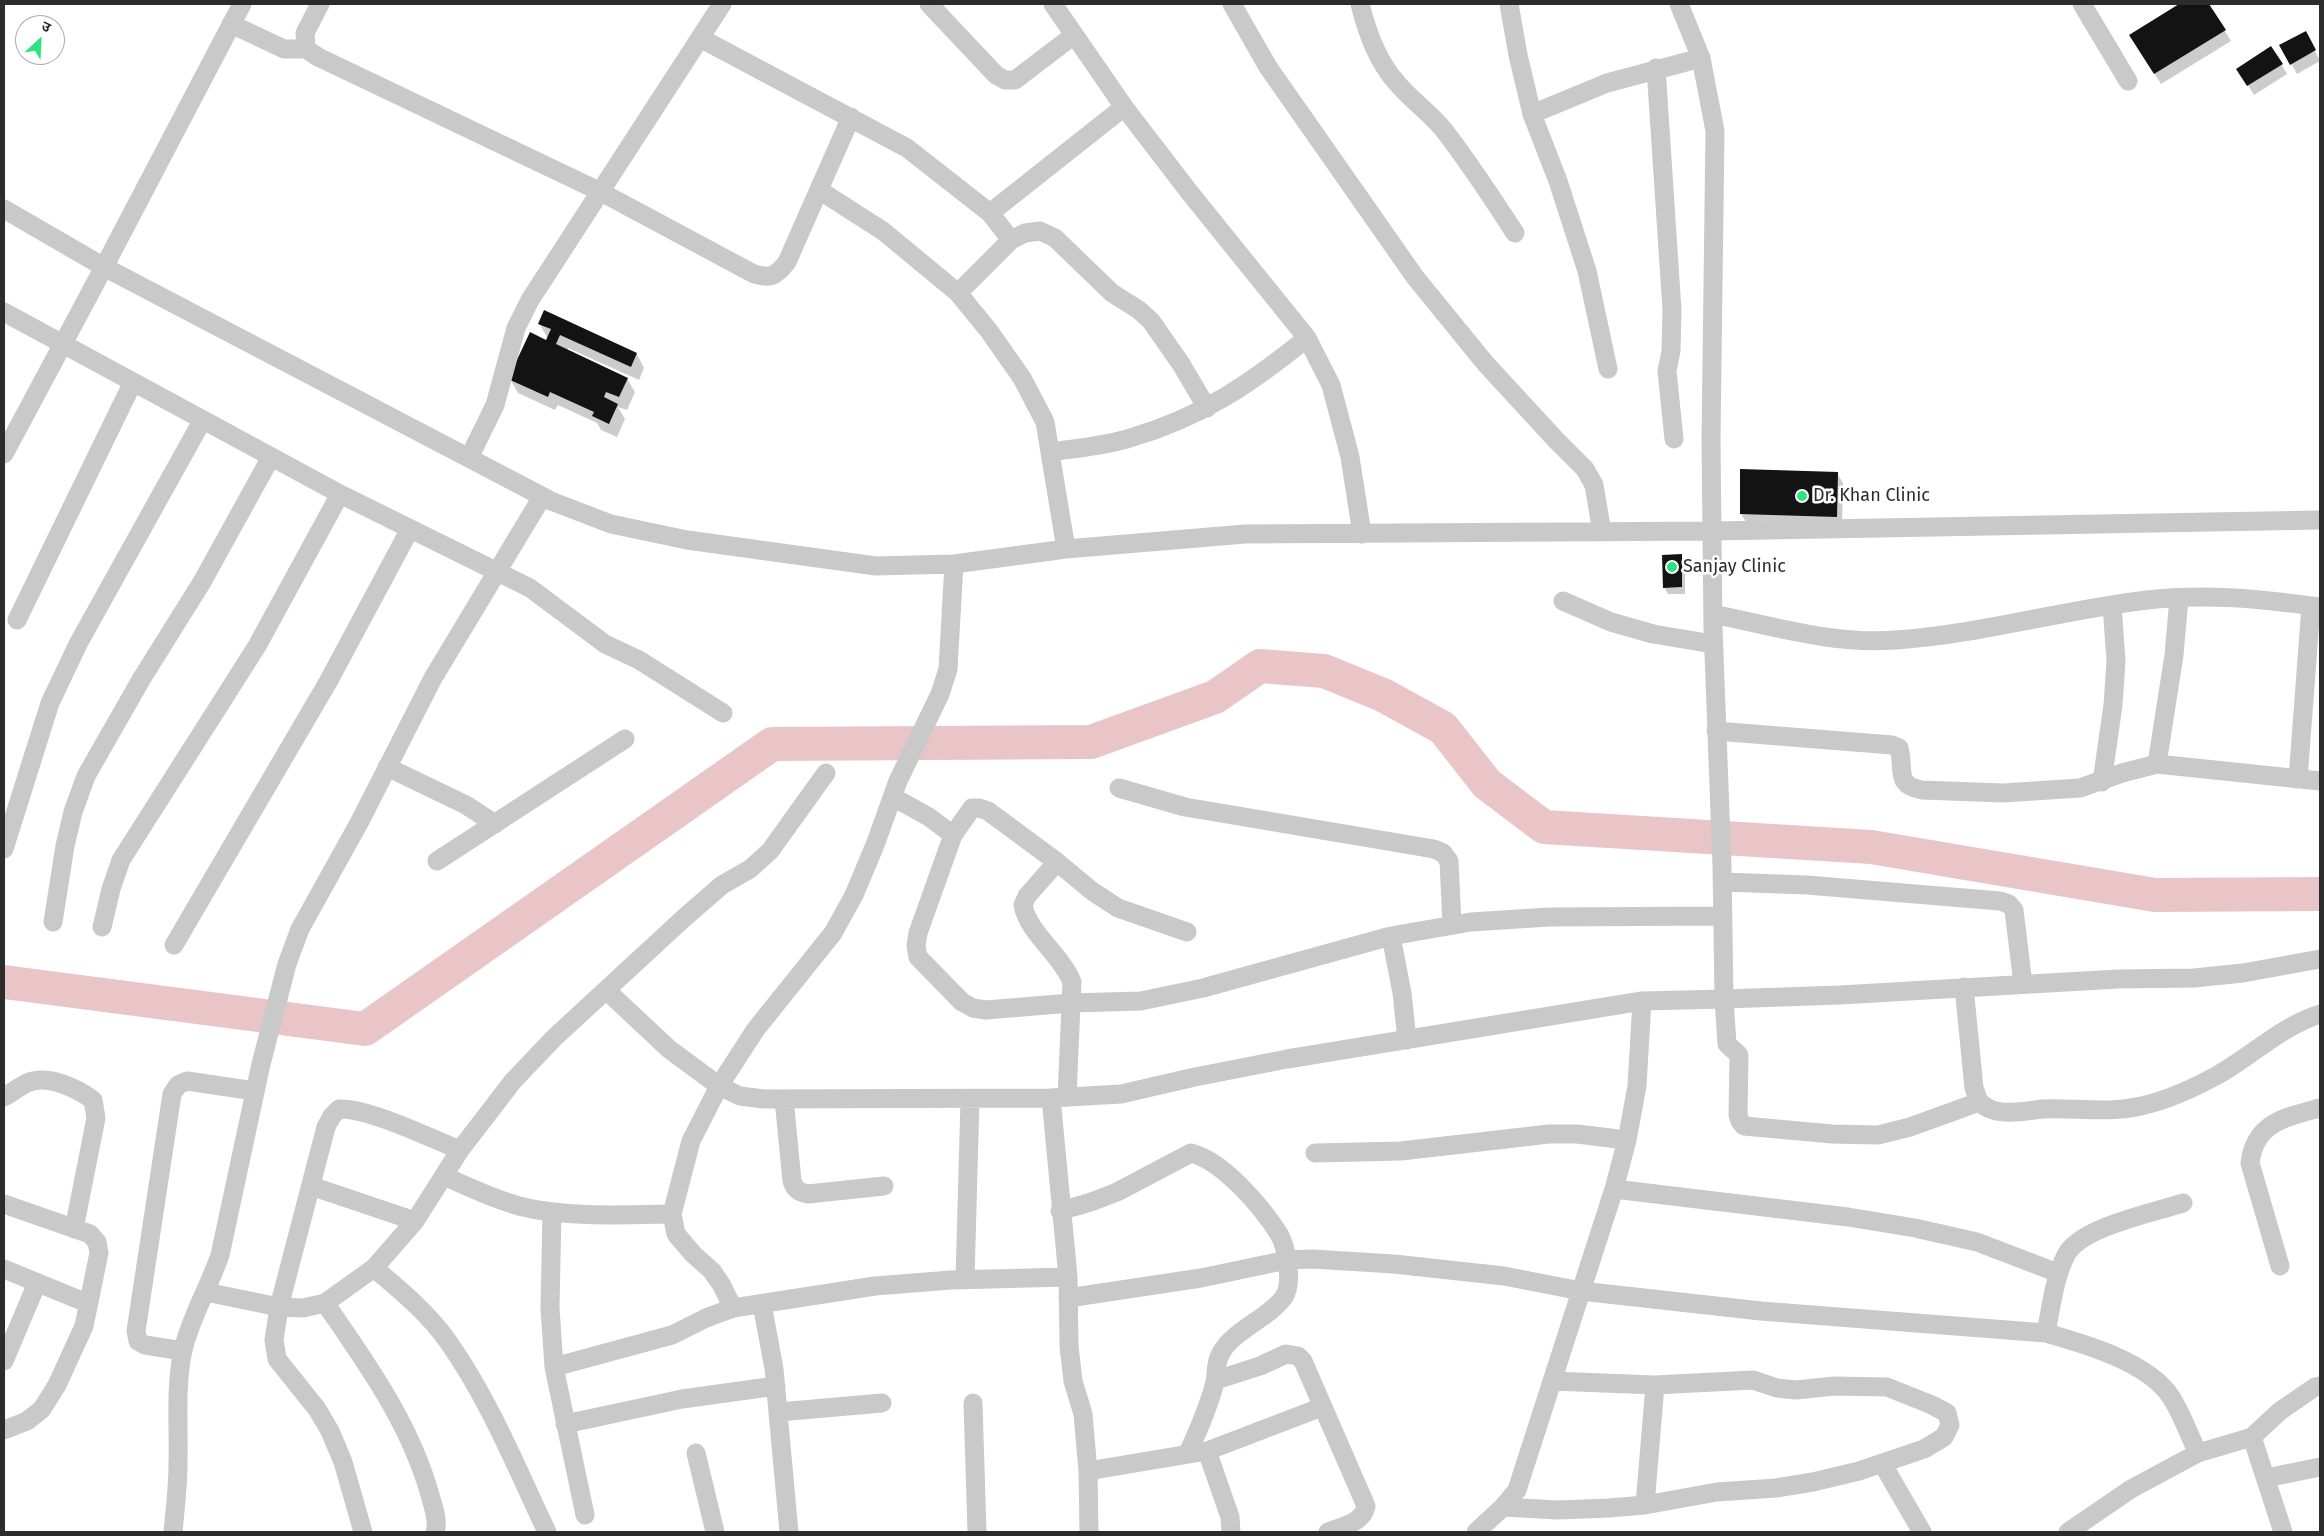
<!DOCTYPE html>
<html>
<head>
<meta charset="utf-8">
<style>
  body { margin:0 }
  #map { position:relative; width:2324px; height:1536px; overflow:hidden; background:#fff; font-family:"Fira Sans","Noto Sans Devanagari",sans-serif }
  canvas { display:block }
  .frame { position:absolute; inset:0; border:5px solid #2c2c2c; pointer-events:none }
  .north { position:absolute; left:15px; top:15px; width:50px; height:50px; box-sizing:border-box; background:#fff; border:1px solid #ababab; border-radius:50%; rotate:25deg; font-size:14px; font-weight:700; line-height:20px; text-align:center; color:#2c2c2c }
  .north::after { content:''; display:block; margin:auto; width:18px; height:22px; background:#2ce47e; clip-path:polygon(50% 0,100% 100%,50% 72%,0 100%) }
</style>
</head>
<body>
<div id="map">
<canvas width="2324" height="1536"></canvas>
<div class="frame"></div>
<div class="north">उ</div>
</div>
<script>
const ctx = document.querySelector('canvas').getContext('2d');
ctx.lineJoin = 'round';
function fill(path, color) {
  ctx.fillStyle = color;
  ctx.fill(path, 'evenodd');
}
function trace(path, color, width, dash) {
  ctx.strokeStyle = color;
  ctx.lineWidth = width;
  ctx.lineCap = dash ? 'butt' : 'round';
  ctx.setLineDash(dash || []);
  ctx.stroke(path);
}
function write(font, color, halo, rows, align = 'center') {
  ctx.font = font + ' "Fira Sans",sans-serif';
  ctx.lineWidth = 5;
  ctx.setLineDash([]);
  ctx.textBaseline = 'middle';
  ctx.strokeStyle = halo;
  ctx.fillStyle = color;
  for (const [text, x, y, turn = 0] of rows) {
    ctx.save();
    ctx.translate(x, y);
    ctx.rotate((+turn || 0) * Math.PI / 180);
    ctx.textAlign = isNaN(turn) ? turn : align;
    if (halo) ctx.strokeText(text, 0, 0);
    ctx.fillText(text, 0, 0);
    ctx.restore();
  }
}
fill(new Path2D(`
  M2182,4h26l23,37 -70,43 -30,-49z
  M2305,32l15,29 -23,13 -16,-29z
  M2281,64l6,10 -33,21 -16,-26z
  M545,312l92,42 7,14 -5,12 -71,-32 -1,3 60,28 8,13 -8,18 -9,-3 7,12 -8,18 -16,-7 -4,-7 -39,-18 -3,5 -37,-17 -8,-14 37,-37v-5l-8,-14z
  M1837,473l6,10 -1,43 -95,-2 -6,-10z
  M1681,556l4,6v32h-17l-4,-7z`), '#0003');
trace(new Path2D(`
  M4,982l361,47 407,-285 319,-2 124,-45 45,-31 64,5 59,24 60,33 44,56 57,43 327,20 284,48 165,-1`), '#eac5c8', 34);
fill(new Path2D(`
  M2179,4h30l17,26 -72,44 -25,-39z
  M2306,31l10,19 -26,15 -11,-20z
  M2271,46l12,18 -36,22 -11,-17z
  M544,310l93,43 -6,14 -71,-32 -4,9 72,34 -9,19 -13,-5 -2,5 14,7 -9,20 -17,-8 2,-4 -44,-20 -2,5 -40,-18 22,-47 16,8 5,-11 -13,-5z
  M1740,469l98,3 -1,45 -97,-3z
  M1682,554v33l-19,1 -1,-33z`), '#131313');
trace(new Path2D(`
  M242,4l-138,263 447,234 60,23 76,16 189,26 78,-2 112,-15 179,-15 468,-3 607,-11
  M320,4l-15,29 1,16 12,8 281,134 155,83c17,5 22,2 33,-12l64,-145
  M929,4l67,71 9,5h10l59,-45
  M1053,4l71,103 66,86 117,145 24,47 19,72 12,77
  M1232,4l36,63 147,210 70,86 71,77 29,29 9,16 8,47
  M1360,4c7,28 17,57 37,79 14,17 32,29 46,46 26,33 49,69 72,104
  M1509,4l9,51 14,59 26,67 29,90 21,98
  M2082,4l46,77
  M231,24l53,25h22
  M700,38l207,110 83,65 21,27
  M1656,68l16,242 -1,41 -4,20 7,68
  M1532,114l75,-31 94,-25
  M819,190l64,41 75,62 31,38 33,47 23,44 21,127
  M4,209l100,58 -100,187
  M990,213l134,-106
  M958,293l53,-53 14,-7 15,-2 15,7 57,55 27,17 12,11 30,43 26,44
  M4,312l336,182 190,94 75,56 34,16 84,53
  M1051,452c26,-4 54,-6 79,-14 72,-21 120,-54 177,-100
  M469,458l26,-53 21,-77 14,-28 192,-296
  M1563,601l48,21 42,12 60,10
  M1713,614c59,12 122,31 183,26 85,-6 167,-30 251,-40 58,-7 115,-1 173,7
  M17,620l116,-238
  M1716,731l176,14 7,3c6,22 -5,37 23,42l81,3 77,-5 42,-15 35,-9 163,17
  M2157,764l17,-109 5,-57
  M387,767l79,38 29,19
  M2298,779l13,-173
  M2102,782l11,-77 3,-44 -4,-56
  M1119,788l66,19 249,42 9,4 6,8 3,64
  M893,797l36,20 24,18
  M4,849l46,-146 28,-59 124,-223
  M437,861l188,-122
  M1057,862l-30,34 -4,9c5,28 38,49 49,77l-5,115
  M1722,882l85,3 193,16 9,3 5,6 9,74
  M53,922l12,-76 8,-34 13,-36 56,-98 60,-96 69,-125
  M102,927l9,-38 10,-29 136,-214 83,-152
  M1187,932l-69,-24 -26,-17 -35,-29 -69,-51 -9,-3h-7l-19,27 -35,98 -2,13 2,11 44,45 11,6 13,2 85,-7 70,-2 62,-13 188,-52 80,-14 78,-5 174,-1
  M1391,936l11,57 5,47
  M174,945l154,-263 82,-153
  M1964,987l10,101c2,4 3,11 6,14 14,16 44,9 62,7 29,-2 59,4 88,-1 29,-4 60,-18 86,-32 36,-20 64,-49 104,-62
  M606,990l63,59 50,37 21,10 24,3 287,-1 70,-4 74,-17 92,-18 355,-58
  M4,1097c7,-4 15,-10 23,-14 21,-9 49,5 66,17l3,18 -22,111
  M1051,1098l17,179 1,69 4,35 10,33 5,57 1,61
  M784,1099l8,82c3,9 7,11 16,13l76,-8
  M1979,1102l-69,25 -32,8 -46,-1 -88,-8 -4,-5 -2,-6 1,-60 -12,-11 -3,-45 116,-4 278,-16 76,-1 49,-5 77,-14
  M1315,1153l86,-2 148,-17h28l50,6
  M444,1176c24,11 49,23 75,30 47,12 105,9 153,8
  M311,1186l104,35
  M1614,1189l234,28 67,11 62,14 81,31
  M4,1204l86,30 7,8 2,11 -15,73 -27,59 -15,24 -15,12 -23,9
  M1060,1211l31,-9 26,-10 74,-39c32,8 71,54 88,81 8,14 14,49 5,63 -16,22 -53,34 -64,58 -5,9 -3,18 -5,27 -6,24 -16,47 -27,71
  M552,1212l-2,96 4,59 31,148
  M2280,1266l-30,-103c5,-41 36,-46 70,-55
  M374,1268c26,22 53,44 73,72 42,59 69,127 100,192
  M4,1269l83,34
  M965,1279l5,-180
  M206,1292l73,15 24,1 22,-5 49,-35 41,-47 45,-71 53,-69 41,-43 130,-120 38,-33 28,-16 20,-18 56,-78
  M1068,1298l133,-20 86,-18 25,-1 82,5 110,12 77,15 180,20 285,22c39,11 102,29 125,64 11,17 18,38 27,56
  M325,1303c42,61 85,120 105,192 3,11 9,26 5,37
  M762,1304l12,65 15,163
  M733,1308l-12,-24 -9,-13 -19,-17 -17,-20 -4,-20 19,-73 28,-55 37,-57 77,-96 21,-38 21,-50 23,-64 42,-87 8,-25 6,-105
  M2046,1333c5,-25 8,-54 20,-78 15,-28 86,-42 117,-52
  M183,1351l-38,-6 -7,-4 -2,-10 36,-237 6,-9 9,-4 68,10
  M4,1361l33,-78
  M554,1367l118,-32 34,-17 27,-10 142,-22 76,-6 117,-3
  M1216,1380l44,-14 26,-12 12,2 5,5 63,145c-3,17 -23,20 -38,26
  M973,1403l4,129
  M779,1412l103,-9
  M565,1424l117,-25 94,-13
  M1207,1451l23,66 1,15
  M696,1453l19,79
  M1882,1463l40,69
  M1088,1471l119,-20 115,-44
  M2266,1478l54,-11
  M1645,1505l10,-120
  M1503,1507l55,3 51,-2 36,-3 72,-13 59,-4 37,-6 46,-11 65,-22 20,-12 6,-12 -3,-12 -15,-8 -45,-18 -53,-1 -38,4 -19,-2 -24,-8 -98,5 -103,-4
  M173,1532c2,-22 5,-45 5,-68 1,-37 -3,-77 5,-114 8,-33 26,-63 37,-95l41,-191 26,-100 13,-35 59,-106 74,-145 109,-181
  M363,1532l-20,-70 -13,-31 -13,-22 -40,-50 -3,-19 5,-33 47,-180 6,-11 7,-7c30,-1 91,29 121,41
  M1476,1532l27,-25 14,-17 97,-301 13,-49 10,-54 5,-85 82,-2 -2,-134 -9,-237 -2,-188 4,-309 -14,-73 -22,-54
  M2068,1532l63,-43 67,-36 54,-16
  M2283,1532l-31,-95 28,-26 35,-24 5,-1`), '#c9c9c9', 19);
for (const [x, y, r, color] of [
  [1802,496,6,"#2ce47e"],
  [1672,567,6,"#2ce47e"]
]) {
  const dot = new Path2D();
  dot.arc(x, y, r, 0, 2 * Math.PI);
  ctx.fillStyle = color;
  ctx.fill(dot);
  trace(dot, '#fff', 2);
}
write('18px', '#2c2c2c', '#fff', [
  ["Dr. Khan Clinic",1813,496],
  ["Sanjay Clinic",1683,567]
], 'left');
</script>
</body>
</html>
